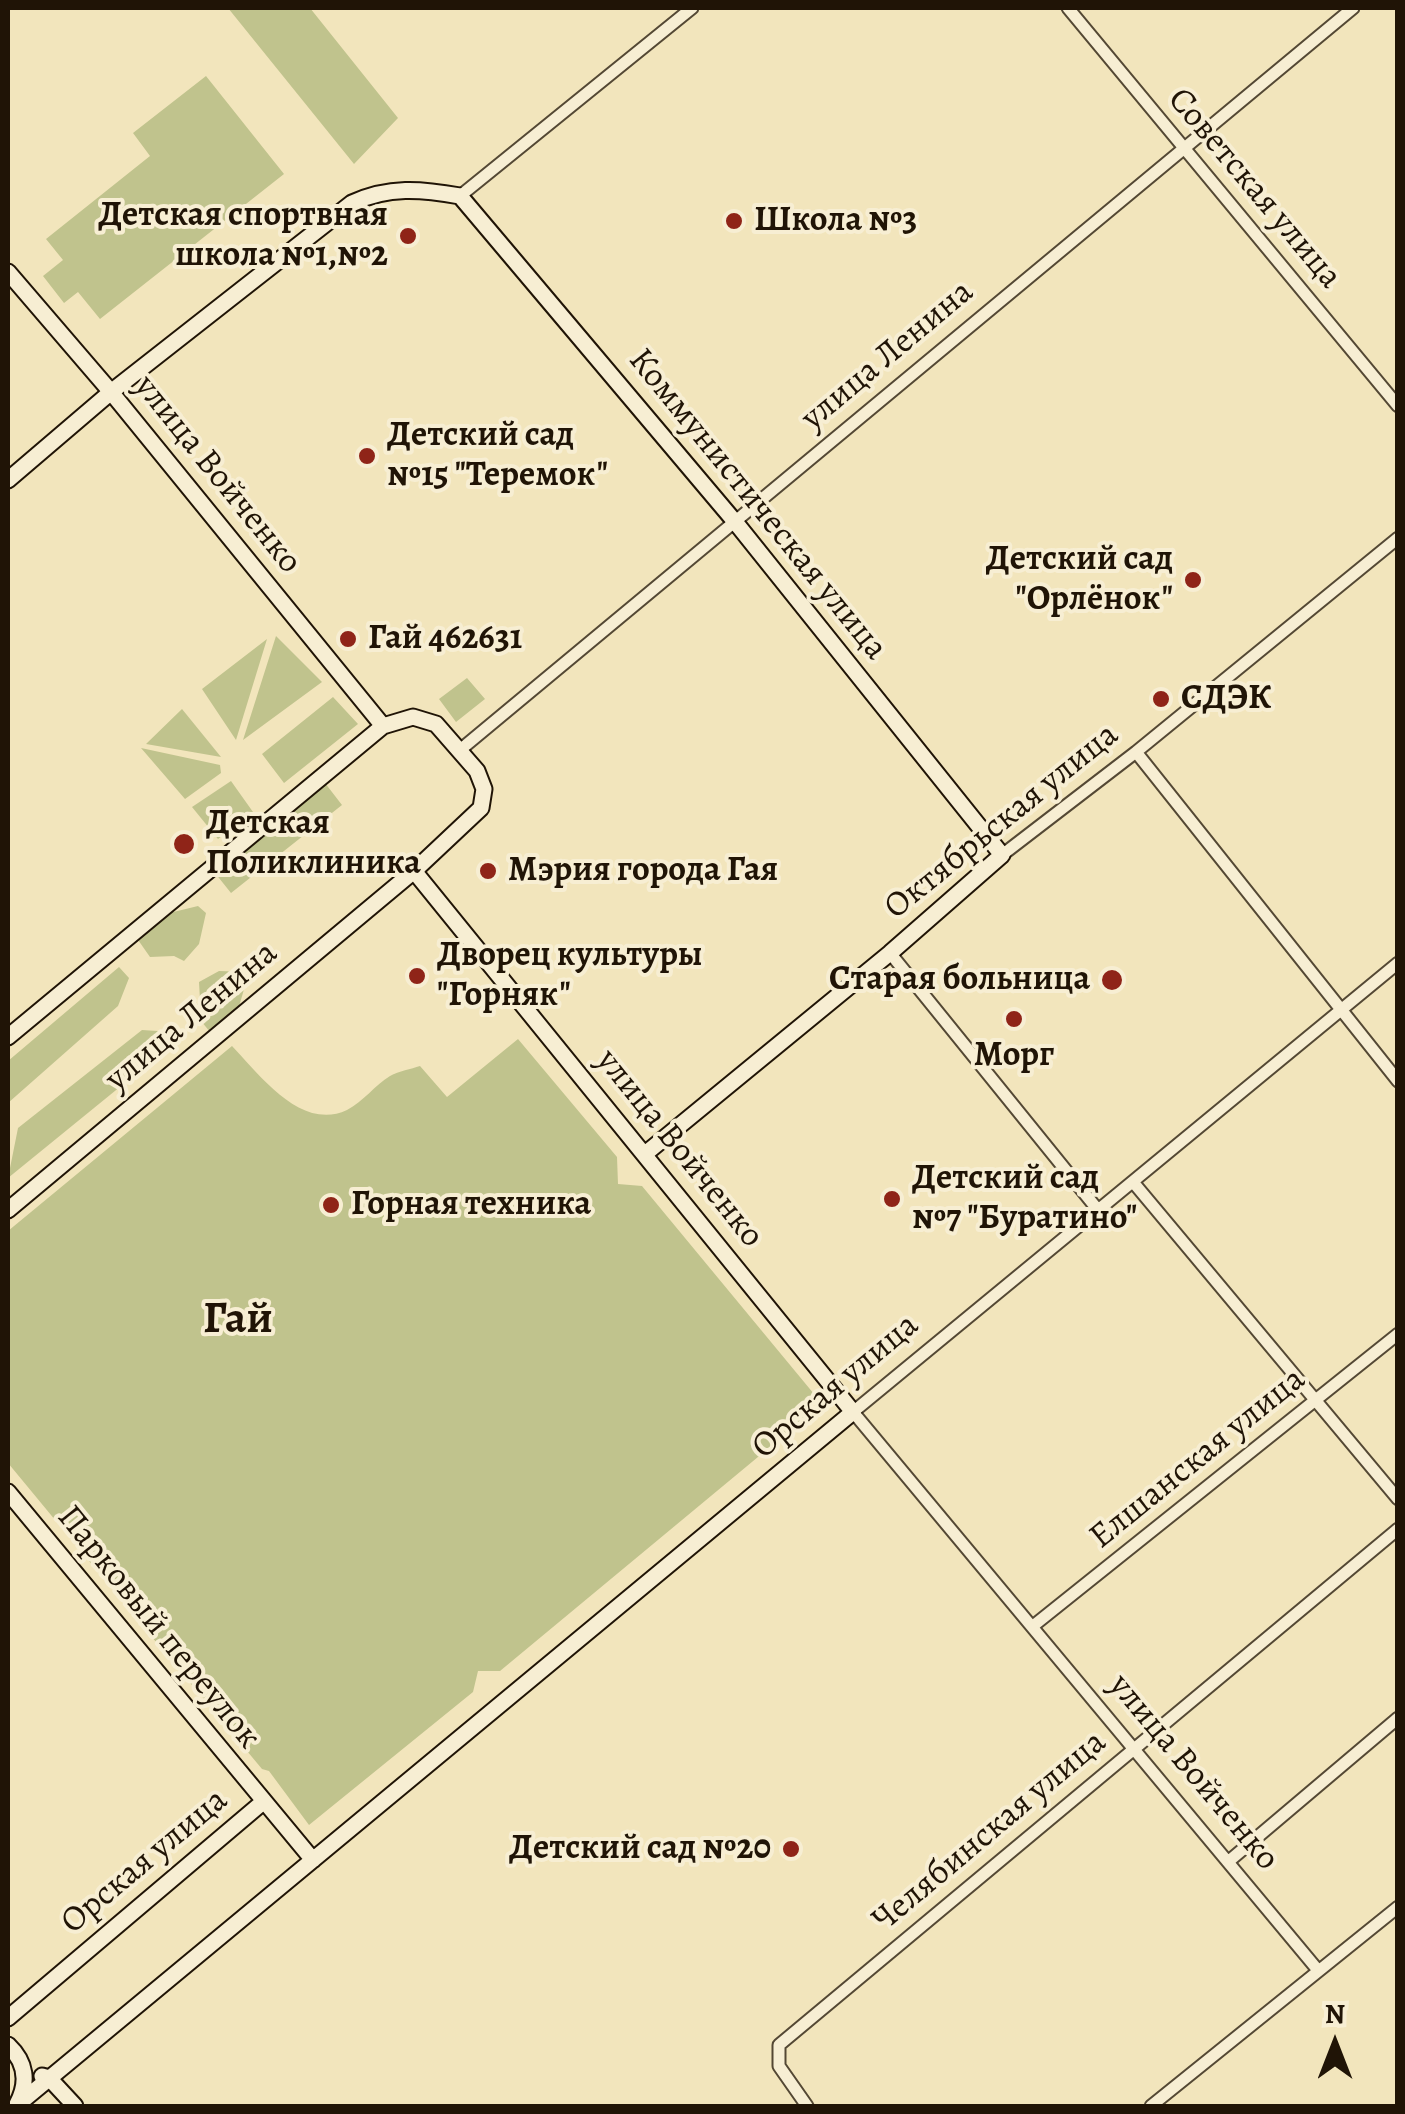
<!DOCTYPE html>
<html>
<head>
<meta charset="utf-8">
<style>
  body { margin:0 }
  #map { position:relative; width:1405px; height:2114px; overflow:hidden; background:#f2e5bc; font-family:Alegreya,serif }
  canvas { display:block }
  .frame { position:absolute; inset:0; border:10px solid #201406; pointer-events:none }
  .north { position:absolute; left:1285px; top:1994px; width:100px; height:100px; -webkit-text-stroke:8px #f7eed3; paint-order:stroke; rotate:0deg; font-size:28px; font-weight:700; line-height:40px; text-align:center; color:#201406 }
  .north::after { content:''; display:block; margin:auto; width:35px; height:45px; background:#201406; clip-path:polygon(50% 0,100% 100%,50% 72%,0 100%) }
</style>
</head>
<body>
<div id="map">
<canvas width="1405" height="2114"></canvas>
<div class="frame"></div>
<div class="north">N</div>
</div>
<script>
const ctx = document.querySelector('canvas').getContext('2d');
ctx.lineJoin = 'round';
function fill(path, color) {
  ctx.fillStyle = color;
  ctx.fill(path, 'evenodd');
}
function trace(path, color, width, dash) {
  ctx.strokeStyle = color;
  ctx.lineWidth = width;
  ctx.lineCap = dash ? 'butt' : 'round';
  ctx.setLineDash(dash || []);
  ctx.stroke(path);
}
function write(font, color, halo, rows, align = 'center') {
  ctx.font = font + ' Alegreya,serif';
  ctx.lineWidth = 8;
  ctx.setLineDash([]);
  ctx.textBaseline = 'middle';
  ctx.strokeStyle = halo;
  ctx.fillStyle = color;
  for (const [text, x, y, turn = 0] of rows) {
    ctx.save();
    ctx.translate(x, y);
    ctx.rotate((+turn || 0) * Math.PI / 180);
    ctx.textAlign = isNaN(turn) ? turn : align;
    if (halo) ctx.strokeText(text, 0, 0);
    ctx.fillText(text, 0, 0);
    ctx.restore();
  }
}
fill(new Path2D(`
  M228,8h82l88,110 -44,46z
  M206,76l78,98 -184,145 -22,-27 -14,11 -21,-27 20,-16 -17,-21 104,-83 -17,-23z
  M276,636l46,46 -79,58z
  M267,639l-31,101 -34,-51z
  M467,678l18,21 -29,23 -17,-23z
  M333,697l25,27 -74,59 -22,-29z
  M182,709l39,48 -75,-13z
  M141,748l79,17 1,8 -36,26z
  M231,781l22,31 -35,27 -26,-32z
  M325,783l17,22 -111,88 -16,-20z
  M198,906l8,7 -7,31 -15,17 -10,-5 -24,1 -14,-20 25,-22z
  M119,967l10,11 -11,28 -110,97v-42z
  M219,971l30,1 -11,38 -28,22 -17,-21 7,-11 -1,-18z
  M142,1030l31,2 7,6 -172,140 10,-50z
  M518,1039l99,118 1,27 24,2 172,208 -3,19 -311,258h-22l-5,21 -164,133 -40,-54 -7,-2 -131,-157 2,-23 -25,-5 -100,-121v-232l224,-185c27,28 69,86 115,64 16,-8 28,-25 43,-34 9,-5 21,-7 30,-10l27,31z`), '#c0c38d');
const street = new Path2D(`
  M1068,8l330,398
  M460,196l232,-188
  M460,750l893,-742
  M1136,752l262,329
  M1002,855l134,-103 262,-214
  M890,953l208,257
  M1133,1182l265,317
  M1033,1626l365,-292
  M1229,1861l169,-143
  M1317,1969l-464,-557 545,-449
  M807,2106l-28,-40v-21l619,-516
  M1151,2106l247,-199`);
const secondary = new Path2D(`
  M8,272l103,120 272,334 30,-9 23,7 41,47 7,18 -3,19 -67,63 -406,339
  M8,480l103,-88 241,-189c37,-17 69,-14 108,-7l276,327 266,332 -112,98 -245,201
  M8,1037l375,-311
  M8,1492l305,368
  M8,2018l255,-216
  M8,2045c18,17 21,37 9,59
  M42,2076l7,2 26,28
  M16,2106l837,-694 -439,-541`);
trace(street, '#544834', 15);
trace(secondary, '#201406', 19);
trace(street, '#f7eed3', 11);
trace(secondary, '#f7eed3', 15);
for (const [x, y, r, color] of [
  [734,221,10,"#8f2418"],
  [408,236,10,"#8f2418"],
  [367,456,10,"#8f2418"],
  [1193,580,10,"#8f2418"],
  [348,639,10,"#8f2418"],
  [1161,699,10,"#8f2418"],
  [184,844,12,"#8f2418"],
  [488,871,10,"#8f2418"],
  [417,976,10,"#8f2418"],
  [1112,980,12,"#8f2418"],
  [1014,1019,10,"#8f2418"],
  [892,1199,10,"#8f2418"],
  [331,1205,10,"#8f2418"],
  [791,1849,10,"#8f2418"]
]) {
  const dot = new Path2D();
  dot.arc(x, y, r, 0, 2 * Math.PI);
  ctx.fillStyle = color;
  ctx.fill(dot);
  trace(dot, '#f7eed3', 4);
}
write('35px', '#201406', '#f7eed3', [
  ["Советская улица",1254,189,50],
  ["улица Ленина",888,356,-40],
  ["улица Войченко",217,475,51],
  ["Коммунистическая улица",757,505,51],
  ["Октябрьская улица",1002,822,-39],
  ["улица Ленина",192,1017,-40],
  ["улица Войченко",679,1149,51],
  ["Орская улица",836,1387,-40],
  ["Елшанская улица",1198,1459,-39],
  ["Парковый переулок",158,1628,51],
  ["улица Войченко",1193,1773,50],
  ["Челябинская улица",990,1832,-40],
  ["Орская улица",145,1862,-40]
]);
write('bold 35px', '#201406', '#f7eed3', [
  ["Детская спортвная",388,216,"right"],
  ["школа №1,№2",388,256,"right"],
  ["Школа №3",754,221],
  ["Детский сад",387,436],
  ["№15 \"Теремок\"",387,476],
  ["Детский сад",1173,560,"right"],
  ["\"Орлёнок\"",1173,600,"right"],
  ["Гай 462631",368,639],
  ["СДЭК",1181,699],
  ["Детская",206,824],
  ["Поликлиника",206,864],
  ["Мэрия города Гая",508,871],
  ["Дворец культуры",437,956],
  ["\"Горняк\"",437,996],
  ["Старая больница",1090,980,"right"],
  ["Морг",1014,1056,"center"],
  ["Детский сад",912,1179],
  ["№7 \"Буратино\"",912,1219],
  ["Горная техника",351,1205],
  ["Детский сад №20",771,1849,"right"]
], 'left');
write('bold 45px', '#201406', '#f7eed3', [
  ["Гай",238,1321]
]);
</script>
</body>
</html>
